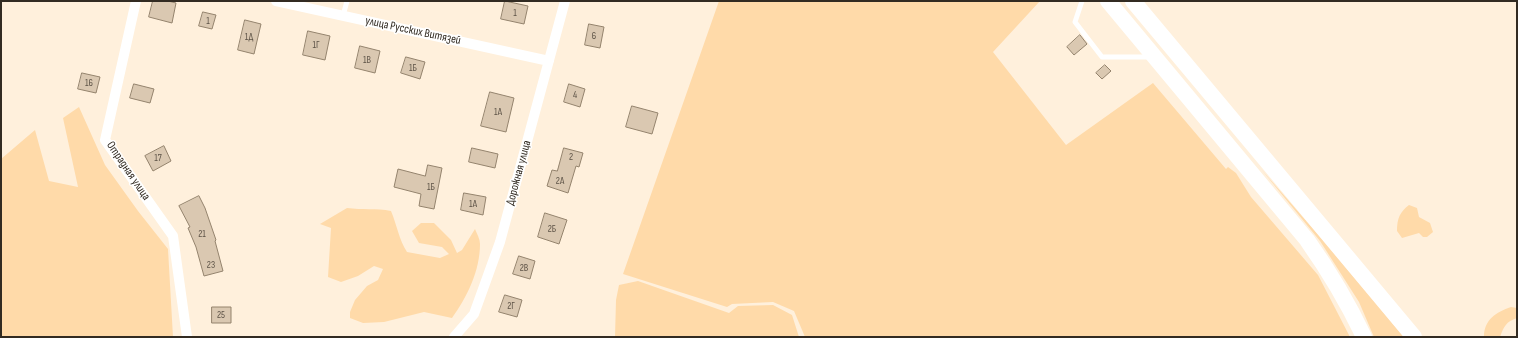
<!DOCTYPE html>
<html>
<head>
<meta charset="utf-8">
<style>
  body { margin:0 }
  #map { position:relative; width:1518px; height:338px; overflow:hidden; background:#fff0dc; font-family:"Sofia Sans Condensed",sans-serif }
  canvas { display:block }
  .frame { position:absolute; inset:0; border:2px solid #322b22; pointer-events:none }
</style>
</head>
<body>
<div id="map">
<canvas width="1518" height="338"></canvas>
<div class="frame"></div>
</div>
<script>
const ctx = document.querySelector('canvas').getContext('2d');
ctx.lineJoin = 'round';
function fill(path, color) {
  ctx.fillStyle = color;
  ctx.fill(path, 'evenodd');
}
function trace(path, color, width, dash) {
  ctx.strokeStyle = color;
  ctx.lineWidth = width;
  ctx.lineCap = dash ? 'butt' : 'round';
  ctx.setLineDash(dash || []);
  ctx.stroke(path);
}
function write(font, color, halo, rows, align = 'center') {
  ctx.font = font + ' "Sofia Sans Condensed",sans-serif';
  ctx.lineWidth = 3;
  ctx.setLineDash([]);
  ctx.textBaseline = 'middle';
  ctx.strokeStyle = halo;
  ctx.fillStyle = color;
  for (const [text, x, y, turn = 0] of rows) {
    ctx.save();
    ctx.translate(x, y);
    ctx.rotate((+turn || 0) * Math.PI / 180);
    ctx.textAlign = isNaN(turn) ? turn : align;
    if (halo) ctx.strokeText(text, 0, 0);
    ctx.fillText(text, 0, 0);
    ctx.restore();
  }
}
fill(new Path2D(`
  M719,1h321l-47,51 73,93 87,-62 73,86 2,-2 8,6 15,24 67,78 32,62h-545l-11,-26 -21,-9 -41,2 -5,3 -104,-33z
  M79,107l26,58 33,46 30,38 5,88h-172v-178l34,-29 14,51 29,6 -15,-69z
  M1261,169l61,70 82,98h-30l-15,-35 -39,-61z
  M1409,205l8,3 2,9 11,6 3,9 -6,5h-4l-4,-4 -17,5 -5,-7c0,-13 3,-19 12,-26z
  M347,208c15,2 29,0 44,3 6,14 8,29 16,41l33,6 9,-4 -7,-7 -23,-4 -7,-12 9,-8h13l17,17 6,13 5,-3 13,-21c2,5 5,10 5,15 0,27 -13,53 -28,74l-28,-6 -40,10 -21,1 -13,-5v-6l5,-12 12,-14 11,-6 5,-11 -9,-3 -16,10 -17,6 -13,-5 3,-49 -11,-4z
  M638,281l91,32 9,-7 35,-1 19,10 7,22h-184l1,-37 3,-15z
  M1511,307l6,1v10c-11,4 -13,8 -17,19h-16c0,-17 12,-25 27,-30z`), '#ffdaa9');
const building = new Path2D(`
  M153,1h15l8,2 -4,20 -23,-6z
  M505,1l23,5 -4,18 -23,-5z
  M203,12l13,3 -4,14 -13,-3z
  M245,20l16,4 -7,30 -16,-4z
  M589,24l15,3 -4,21 -15,-3z
  M308,31l22,5 -5,24 -22,-5z
  M1080,35l7,9 -13,11 -7,-8z
  M360,46l20,5 -5,22 -20,-5z
  M406,57l19,5 -5,17 -19,-6z
  M1105,65l6,6 -9,8 -6,-6z
  M82,73l18,4 -4,16 -18,-4z
  M134,84l20,5 -4,14 -20,-5z
  M569,84l16,5 -5,18 -16,-5z
  M490,92l24,6 -8,34 -25,-6z
  M632,106l26,7 -6,21 -26,-7z
  M164,146l7,15 -18,10 -8,-15z
  M472,148l26,6 -3,14 -26,-6z
  M564,148l19,5 -4,14 -3,-1 -8,27 -21,-7 5,-16 5,1z
  M428,165l14,3 -8,41 -15,-3 2,-12 -27,-7 4,-18 27,7z
  M464,193l22,4 -3,18 -22,-5z
  M199,196l6,12 11,32 -1,1 8,30 -19,5 -8,-29 -8,-19 2,-1 -11,-21z
  M545,213l22,7 -8,24 -21,-7z
  M519,256l16,5 -5,18 -17,-5z
  M505,295l17,5 -5,17 -18,-5z
  M212,307h19v16h-19z`);
fill(building, '#dac8b1');
trace(building, '#94836d', 1);
trace(new Path2D(`
  M1082,1l-7,21 27,35h48
  M343,16l4,-15`), '#fff', 5);
trace(new Path2D(`
  M136,1l-31,139 68,96 14,101
  M276,1l273,60
  M454,337l20,-23 26,-72 65,-241`), '#fff', 10);
trace(new Path2D(`
  M1108,1l199,239c22,31 41,63 57,97
  M1133,1l281,336`), '#fff', 16);
write('10px', '#5c5246', null, [
  ["1",515,13],
  ["1",208,21],
  ["6",594,36],
  ["1Д",249,37],
  ["1Г",316,45],
  ["1В",367,60],
  ["1Б",413,68],
  ["16",89,83],
  ["4",575,95],
  ["1А",498,112],
  ["2",571,157],
  ["17",158,158],
  ["2А",560,181],
  ["1Б",431,187],
  ["1А",473,204],
  ["2Б",552,229],
  ["21",202,234],
  ["23",211,265],
  ["2В",524,268],
  ["2Г",511,306],
  ["25",221,315]
]);
write('12px', '#322b22', '#fff', [
  ["улица Русских Витязей",413,31,12],
  ["Отрадная улица",128,171,56],
  ["Дорожная улица",519,173,-75]
]);
</script>
</body>
</html>
